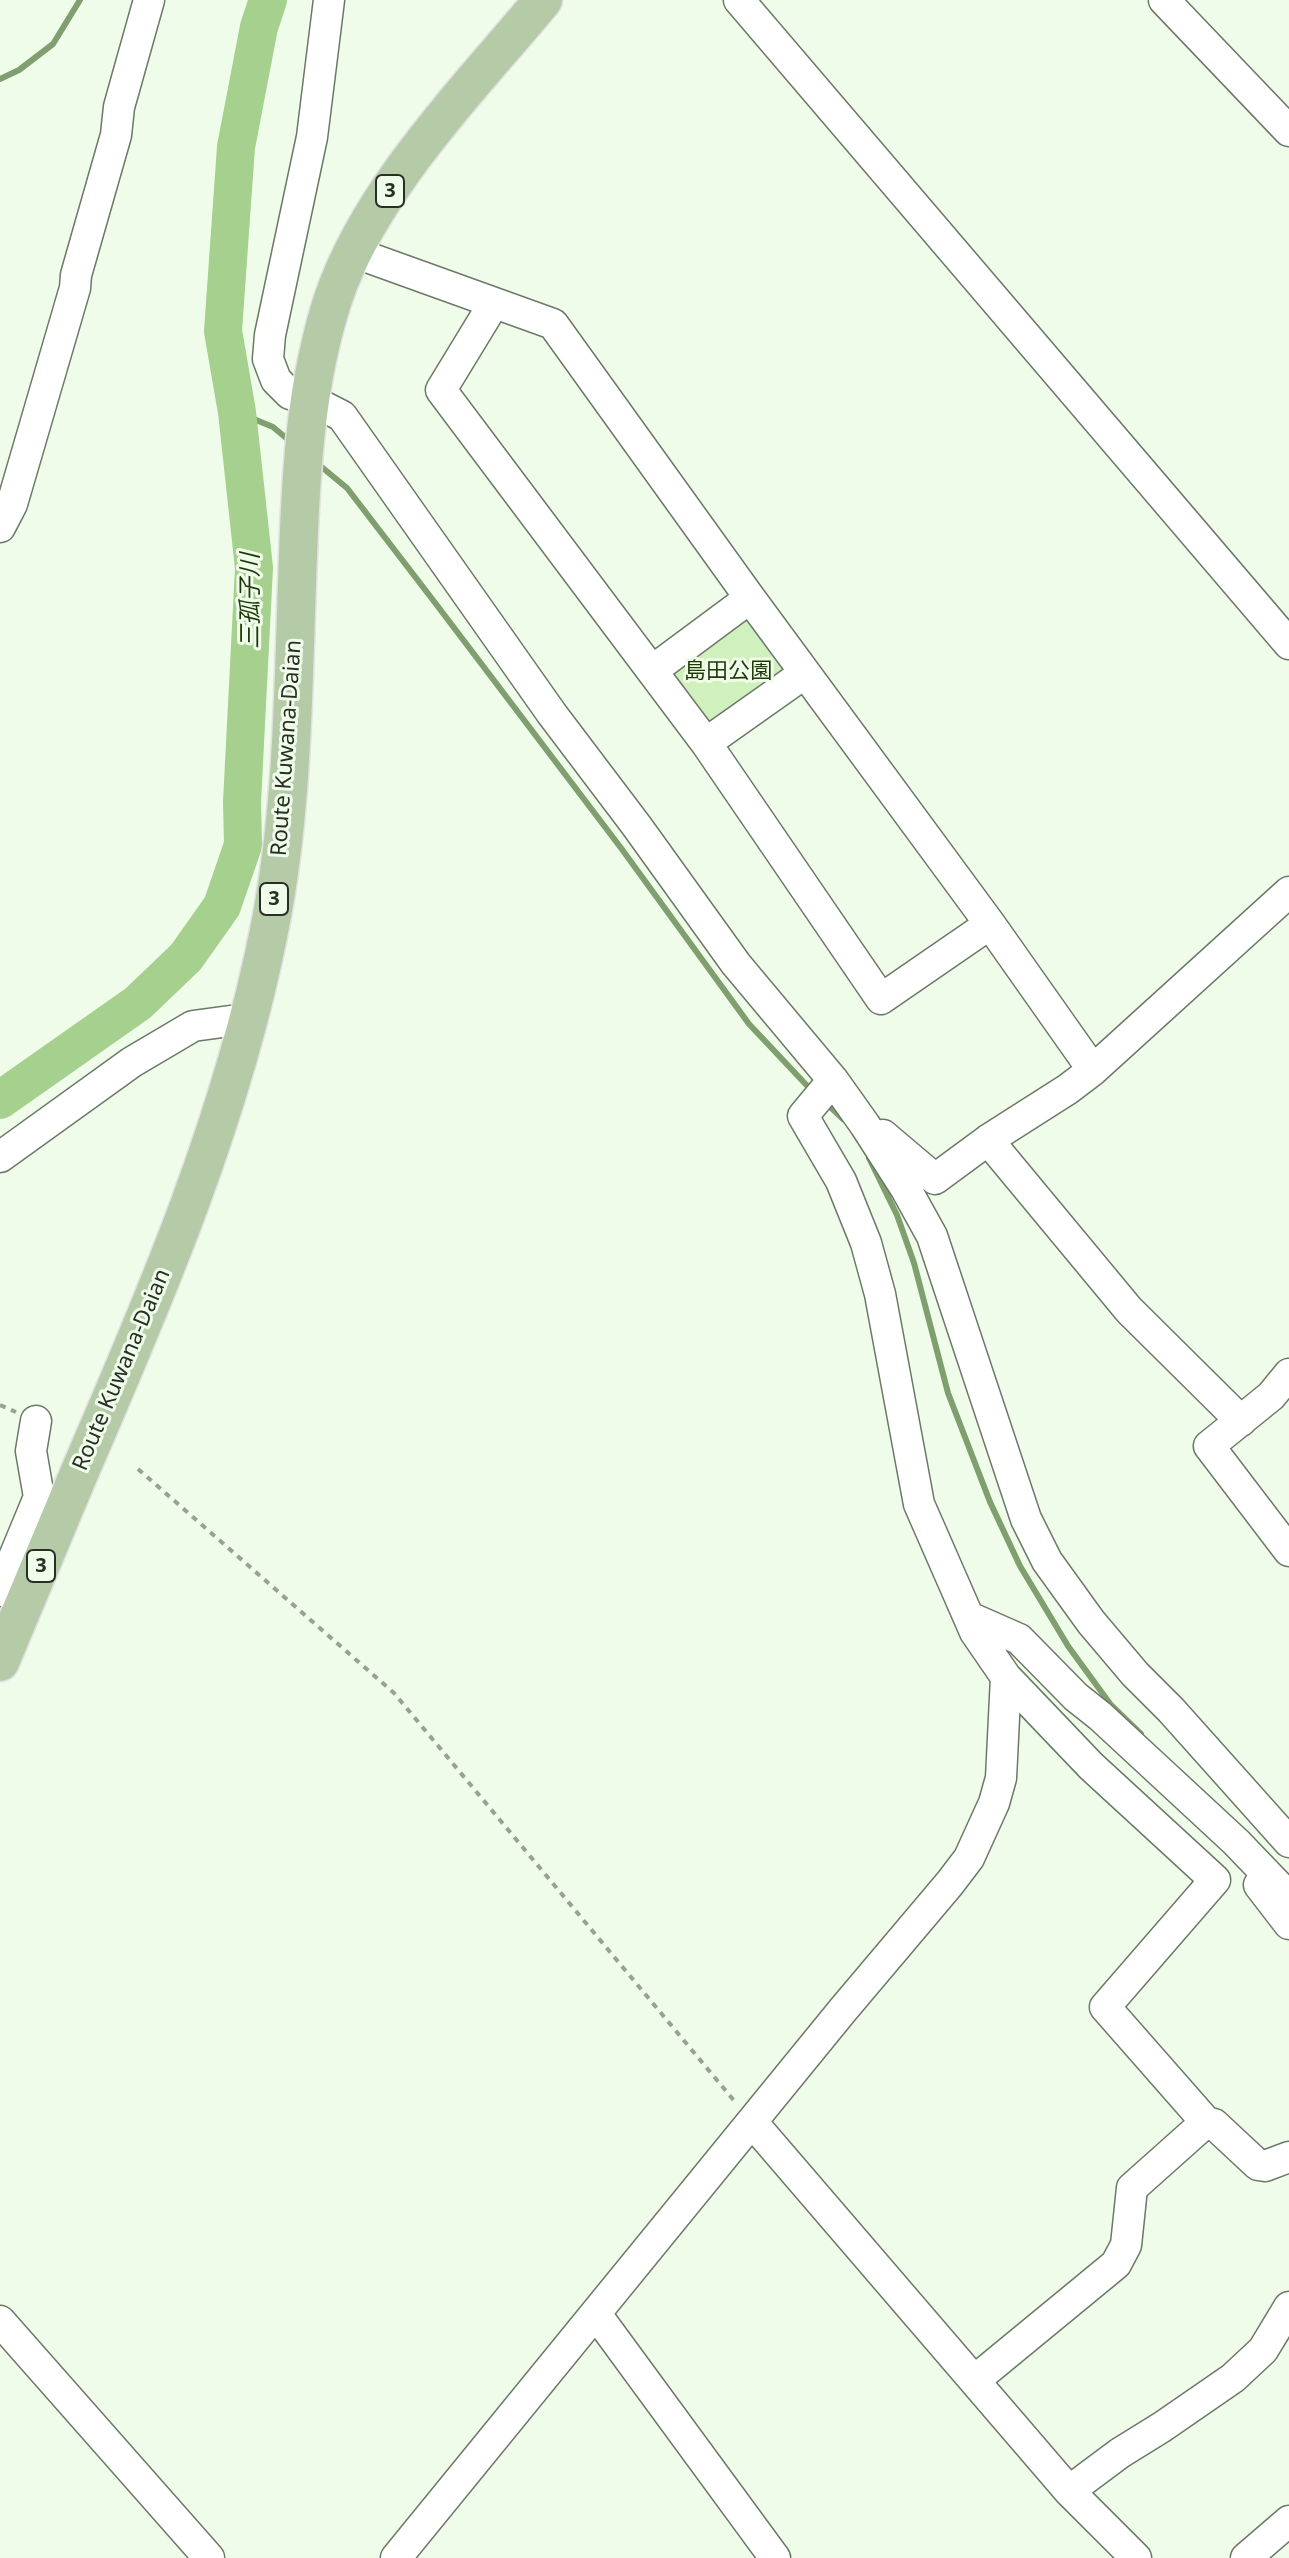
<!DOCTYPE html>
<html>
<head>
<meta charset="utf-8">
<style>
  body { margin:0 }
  canvas { display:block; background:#effce9 }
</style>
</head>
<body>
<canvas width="1289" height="2558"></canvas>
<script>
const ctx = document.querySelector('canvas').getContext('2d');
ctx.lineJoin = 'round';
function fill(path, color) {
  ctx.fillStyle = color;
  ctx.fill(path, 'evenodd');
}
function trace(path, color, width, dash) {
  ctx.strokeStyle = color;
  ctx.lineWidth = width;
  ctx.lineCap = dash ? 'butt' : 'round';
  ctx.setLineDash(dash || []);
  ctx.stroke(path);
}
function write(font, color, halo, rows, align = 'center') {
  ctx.font = font + ' "Noto Sans","Noto Sans JP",sans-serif';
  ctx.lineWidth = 6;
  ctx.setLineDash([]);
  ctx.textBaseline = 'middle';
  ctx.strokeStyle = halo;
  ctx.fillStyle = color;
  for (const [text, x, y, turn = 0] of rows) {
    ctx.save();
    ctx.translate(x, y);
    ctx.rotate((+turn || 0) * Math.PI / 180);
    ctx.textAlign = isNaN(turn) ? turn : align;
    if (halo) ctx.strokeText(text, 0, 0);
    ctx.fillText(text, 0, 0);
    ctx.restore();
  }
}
fill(new Path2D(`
  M749,606l49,66 -92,64 -46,-63z`), '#d0f1be');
trace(new Path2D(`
  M0,79l19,-9 34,-26 27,-44
  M237,412l36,15 18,15
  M318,464l29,24 89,116 185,244 128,176 64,68
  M825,1102l18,17
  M869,1158l28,57 17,48 34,130 42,109 30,64 48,80 43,59 30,29`), '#809f6f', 6);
trace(new Path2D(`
  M0,1100l138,-97 48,-46 36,-51 21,-61 -1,-43 12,-234 -17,-156 -14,-81 13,-184 23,-120 9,-27`), '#a6d08e', 38);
const minor = new Path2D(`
  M329,0l-17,137 -42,198 -2,24 8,21 14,14 19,5 33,17 210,298 84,111 100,139 97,116 32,45 41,64 26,47 94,283 21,42 44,61 44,52 36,36 118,132
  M739,0l550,644
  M1164,0l125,131
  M353,252l200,72 197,274 240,326 98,139
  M494,303l-53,87 265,353 175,256 109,-75
  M0,527l12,-23 63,-216 1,-13 40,-140 3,-28 30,-107
  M653,670l97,-72
  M706,743l99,-70
  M883,1135l52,44 53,-39
  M0,1157l132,-95 61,-36 37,-5 18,6
  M1289,1374l-18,22 -62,50 80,105
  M1241,1421l-112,-111 -141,-170 80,-51 25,-19 196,-178
  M0,1591l39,-94 -8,-46 5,-30
  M969,1617l50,22 57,58 24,19 136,126 53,55
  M1259,1885l30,39
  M752,2122l317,369 67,67
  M1206,2122l8,2 44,41 7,1 24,-9
  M596,2314l179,244
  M0,2321l209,237
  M975,2380l141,-116 10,-19 6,-57 74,-66 -101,-115 110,-127 -124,-114 -85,-89
  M1069,2491l51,-38 42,-26 71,-49 30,-28 26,-43
  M396,2558l446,-547 108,-128 19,-25 25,-55 7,-25 5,-101 -31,-45 -56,-128 -39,-210 -14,-51 -25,-62 -38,-65 30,-36
  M1246,2558l43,-37`);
const major = new Path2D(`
  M0,1662c28,-66 55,-132 83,-198 75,-173 149,-347 186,-533 25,-123 24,-250 29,-375 3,-86 8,-174 35,-257 37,-110 137,-211 210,-299`);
trace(minor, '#6d7868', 33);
trace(major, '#e1e2e1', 41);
trace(new Path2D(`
  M0,1405l16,7
  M138,1469l256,224 342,410`), '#98a194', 4, [6, 6]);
trace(minor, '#fff', 30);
trace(major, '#b5caa7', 38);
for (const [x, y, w] of [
  [390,191,28],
  [274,899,28],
  [41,1566,28]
]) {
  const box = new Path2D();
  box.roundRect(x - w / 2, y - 16, w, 32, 6);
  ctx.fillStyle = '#effce9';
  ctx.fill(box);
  trace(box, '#282d26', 2);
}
write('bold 20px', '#282d26', null, [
  ["3",390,191],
  ["3",274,899],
  ["3",41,1566]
]);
write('22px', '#1e390a', '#effce9', [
  ["島田公園",728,672]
]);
write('22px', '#282d26', '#effce9', [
  ["Route Kuwana-Daian",287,748,-86],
  ["Route Kuwana-Daian",122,1370,-67]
]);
write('italic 24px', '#1c3708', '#effce9', [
  ["三孤子川",251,601,-90]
]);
</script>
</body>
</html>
